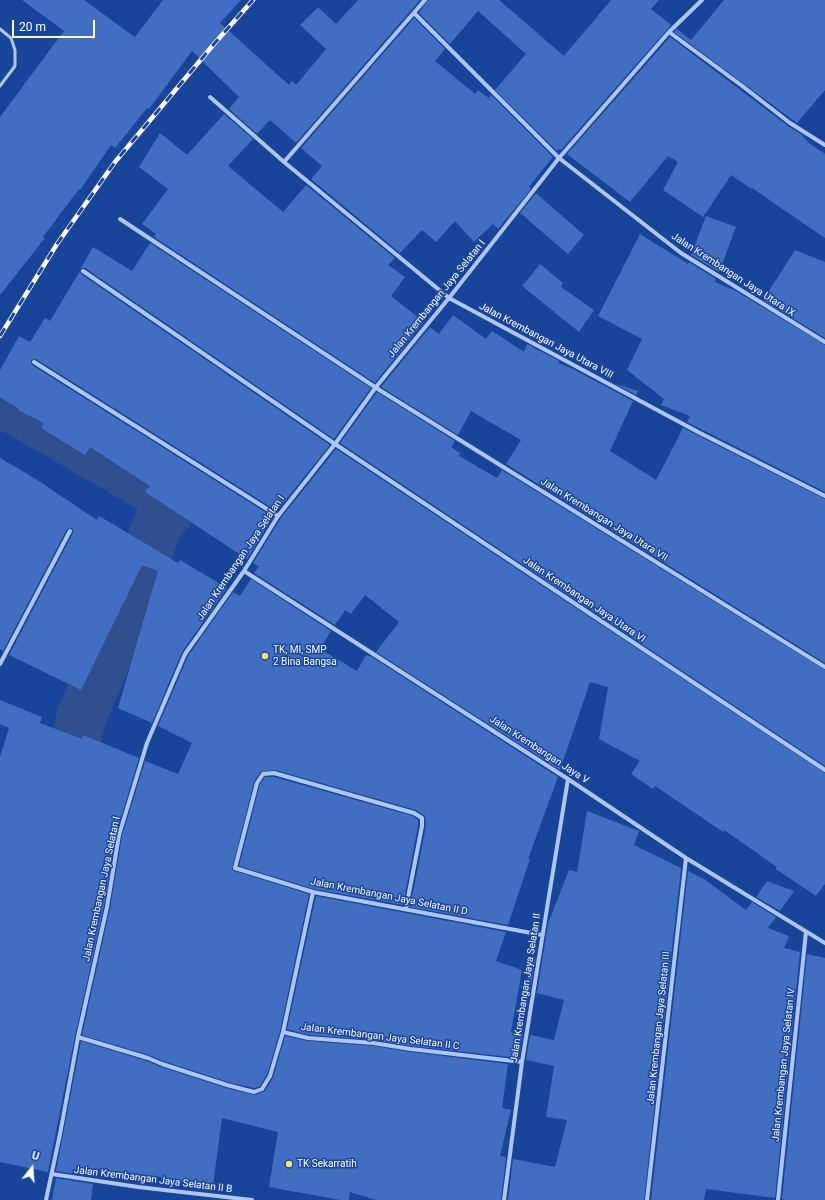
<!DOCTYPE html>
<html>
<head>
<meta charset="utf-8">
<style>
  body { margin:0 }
  #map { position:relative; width:825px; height:1200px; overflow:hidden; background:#18449a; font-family:Roboto,sans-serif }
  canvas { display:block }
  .north { position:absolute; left:12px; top:1148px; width:40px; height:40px; -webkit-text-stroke:3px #18449a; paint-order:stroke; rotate:17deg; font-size:11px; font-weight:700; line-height:16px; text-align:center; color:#fff }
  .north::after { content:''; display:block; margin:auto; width:14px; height:18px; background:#fff; clip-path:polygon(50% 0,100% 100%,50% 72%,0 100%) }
  .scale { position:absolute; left:12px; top:20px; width:83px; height:18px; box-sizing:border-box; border:2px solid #fff; border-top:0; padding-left:5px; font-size:12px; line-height:14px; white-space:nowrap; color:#fff; -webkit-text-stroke:3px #18449a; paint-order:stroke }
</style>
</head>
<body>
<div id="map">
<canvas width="825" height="1200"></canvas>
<div class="north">U</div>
<div class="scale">20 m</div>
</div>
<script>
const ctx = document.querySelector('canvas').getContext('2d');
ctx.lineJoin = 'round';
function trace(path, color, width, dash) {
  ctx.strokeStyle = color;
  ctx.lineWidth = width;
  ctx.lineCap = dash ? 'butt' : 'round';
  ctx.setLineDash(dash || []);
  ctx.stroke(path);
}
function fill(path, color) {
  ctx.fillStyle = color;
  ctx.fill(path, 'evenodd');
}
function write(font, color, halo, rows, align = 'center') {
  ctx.font = font + ' Roboto,sans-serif';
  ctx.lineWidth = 3;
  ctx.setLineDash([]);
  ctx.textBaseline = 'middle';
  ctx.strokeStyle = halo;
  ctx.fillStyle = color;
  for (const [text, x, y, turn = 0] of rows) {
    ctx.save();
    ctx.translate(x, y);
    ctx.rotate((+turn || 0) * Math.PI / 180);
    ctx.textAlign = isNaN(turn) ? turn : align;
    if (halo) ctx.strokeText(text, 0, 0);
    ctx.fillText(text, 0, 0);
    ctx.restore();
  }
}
trace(new Path2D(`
  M0,404l18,7 159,92 -17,17 -15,37 -29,79 -34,79 -12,45 -20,40`), '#2f4f8e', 50);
fill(new Path2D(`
  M22,0h62l51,37 28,-37h78l-21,23 69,62 3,-4 4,4 30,-36 -26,-24 18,-18 18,17 22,-24h62l-124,143 -26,-23 -13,14 -28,-25 10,-12 -47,-46 -43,58 -2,-1 -32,40 -4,-3 -31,45 -1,-1 -36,48 2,1 -45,57v-178l64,-86z
  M428,0h71l65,56 47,-56h48l-8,9 20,16 -110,125 -2,-1 -2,2 -62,-61 31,-36 -48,-43 -28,33 -31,-31z
  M724,0h101v90l-28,33 -123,-91 3,-3 14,11z
  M414,18l31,31 -10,12 40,33 3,-4 11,8 2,-3 62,62 -24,30 2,2 -33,40 -5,-5 -19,18 -19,-21 -19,21 -14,-12 -22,23 -89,-74 11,-13 -21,-18z
  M670,37l118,89 13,8 8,9 16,11v84l-73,-50v1l-21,-14 -28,42 -40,-27 15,-28 -10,-6 -38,46 -63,-48z
  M224,114l29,25 -25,27 55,46 23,-27 89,73 -7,7 17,12 -14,19 33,26 -49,61 -221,-146 2,-3 -14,-10 26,-35 -29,-22 21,-34 27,22z
  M536,193l48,42 -16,19 -48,-41z
  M706,216l30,11 -17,45 -28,-17z
  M640,234l48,30 1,-2 27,17 -1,3 21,9 89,54v147l-138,-70 3,-6 -29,-11 3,-6 -37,-29 15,-31 -44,-23z
  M150,243l221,145 -37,51 -249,-171h-4l12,-21 39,24z
  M795,250l30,12v76l-62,-38z
  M540,264l23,19 -2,4 33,23 -15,22 -57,-46z
  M80,271l1,3 249,171 -53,66 -241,-152 -5,1v2l1,3 241,152 -26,42 -102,-67 5,-6 -60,-39 -5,8 -44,-27 3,-5 -26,-13 1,-1 -19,-12v-27l19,-34 11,6 15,-24 5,3z
  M453,315l33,24 6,-8 32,21 3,-8 32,17 -1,2 13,5 62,33 -23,50 46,29 27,-52 142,71v164l-319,-199 15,-24 -50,-29 -13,24 -77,-48 49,-60 9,7z
  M614,383l24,8 -2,4z
  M377,392l78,49 -4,6 9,6 -1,3 38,22 5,-8 323,200v96l-485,-323z
  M336,449l489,324v111l-9,12 -40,-27 1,-2 -53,-37 -1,2 -68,-46 -2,3 -22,-15 9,-13 -41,-22 9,-52 -18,-5 -30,88 -184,-118 23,-30 -34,-27 -14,19 -6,-4 -10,15 -81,-52 5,-7 -6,-3 28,-45z
  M0,458l36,21 61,41 2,-4 79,47 2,-3 47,28 -45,64 -30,71 -34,-15 40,-137 -16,-6 -61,125 -72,-35 64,-122v-4l-2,-1 -4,1 -64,122 -3,-2z
  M251,579l80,52 -11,18 37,22 9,-16 6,2 186,120 -30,82h2l-22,66 -98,-18 16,-81 -1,-10 -9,-6 -141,-40 -15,2 -6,10 -22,87 2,2 75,23 -29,137 -13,44 -7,11 -6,2 -26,-6 -65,-21 -14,-6 -67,-20 28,-127 12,-72 23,-75 33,13 14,-31 -34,-17 30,-70 45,-64 7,4z
  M0,700l42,17 -2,6 42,16 1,-4 56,23 -23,76 -12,72 -29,130 -27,136 -48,-10v-405l9,-29 -9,-4z
  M265,777h9l139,39 5,4v6l-15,79 -89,-16 -75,-23 21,-82z
  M587,811l52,20 -5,14 47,23 -37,332h-136l5,-41 42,8 12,-47 -21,-3 8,-51 -28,-6 4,-25 24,5 10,-40 -27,-7 11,-69 21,-54 8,2z
  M688,871l16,8 42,31 6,-8 24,15 -8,11 21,8 -5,12 16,4 -25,246 -69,-9 -2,11h-53z
  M767,881l27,10 -14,20 -24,-14z
  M316,896l190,36 -10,29 26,9 -11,62 12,2 -4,24 -108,-12 -38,-6 -64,-5 -22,-6z
  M807,954l18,4v242h-39l-4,-1z
  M536,956l-6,35 -7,-2z
  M285,1036l23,5 65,5 38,6 97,12 -6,44 9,2 -11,46 6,1 -5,43h-125l-26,-8 -1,8h-9l-71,-13 9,-55 -56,-14 -9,67 -52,-6v-2l-65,-8 -1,8 -39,-6 25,-130 66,20 14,6 65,21 28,7 11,-4 8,-13z
  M56,1178l37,6 -2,16h-39z`), '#416ec1');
trace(new Path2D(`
  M0,29l11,9 4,12v16l-15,20`), '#aec6f2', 3);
trace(new Path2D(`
  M414,13l145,145 122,95 144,89
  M669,32l72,53 49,38 35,22
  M210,97l74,65 165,136 249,134 127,64
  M284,162l141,-162
  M120,219l261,172 444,276
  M83,271l252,173 490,326
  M34,362l244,154
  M244,571l324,208 118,79 139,85
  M0,664l70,-133
  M406,908l16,-82v-8l-8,-5 -140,-40 -11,1 -6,9 -22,85 78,24 229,43
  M283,1032l25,6 65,5 38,6 111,13
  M78,1037l70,21 14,6 65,21 27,7 8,-3 8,-13 13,-44 30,-140
  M52,1174l86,13 114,13
  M46,1200l14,-66 18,-97 29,-130 12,-72 28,-92 38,-89 59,-83 34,-55 57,-72 41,-57 73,-89 110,-140 110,-126 33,-32
  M504,1200l18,-138 46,-283
  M647,1200l39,-342
  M778,1200l28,-268`), '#aec6f2', 4);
const rail = new Path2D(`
  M0,336l57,-92 58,-82 99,-118 39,-44`);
trace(rail, '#fff', 4.5);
trace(rail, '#18449a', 3, [9]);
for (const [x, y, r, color] of [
  [265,656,4,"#ffe36e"],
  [289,1164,4,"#ffe36e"]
]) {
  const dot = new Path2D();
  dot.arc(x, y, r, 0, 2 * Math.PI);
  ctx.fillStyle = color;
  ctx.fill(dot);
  trace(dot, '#18449a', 1.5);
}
write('10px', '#fff', '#18449a', [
  ["Jalan Krembangan Jaya Utara IX",733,275,33],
  ["Jalan Krembangan Jaya Selatan I",437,299,-51],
  ["Jalan Krembangan Jaya Utara VIII",546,341,28],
  ["Jalan Krembangan Jaya Utara VII",604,520,32],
  ["Jalan Krembangan Jaya Selatan I",241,558,-56],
  ["Jalan Krembangan Jaya Utara VI",584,600,34],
  ["Jalan Krembangan Jaya V",539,750,33],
  ["Jalan Krembangan Jaya Selatan I",102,889,-78],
  ["Jalan Krembangan Jaya Selatan II D",389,897,11],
  ["Jalan Krembangan Jaya Selatan II",526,988,-81],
  ["Jalan Krembangan Jaya Selatan III",659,1028,-84],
  ["Jalan Krembangan Jaya Selatan II C",380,1037,7],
  ["Jalan Krembangan Jaya Selatan IV",784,1065,-84],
  ["Jalan Krembangan Jaya Selatan II B",153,1180,7]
]);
write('10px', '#fff', '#18449a', [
  ["TK, MI, SMP",273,650],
  ["2 Bina Bangsa",273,662],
  ["TK Sekarratih",297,1164]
], 'left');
</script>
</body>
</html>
